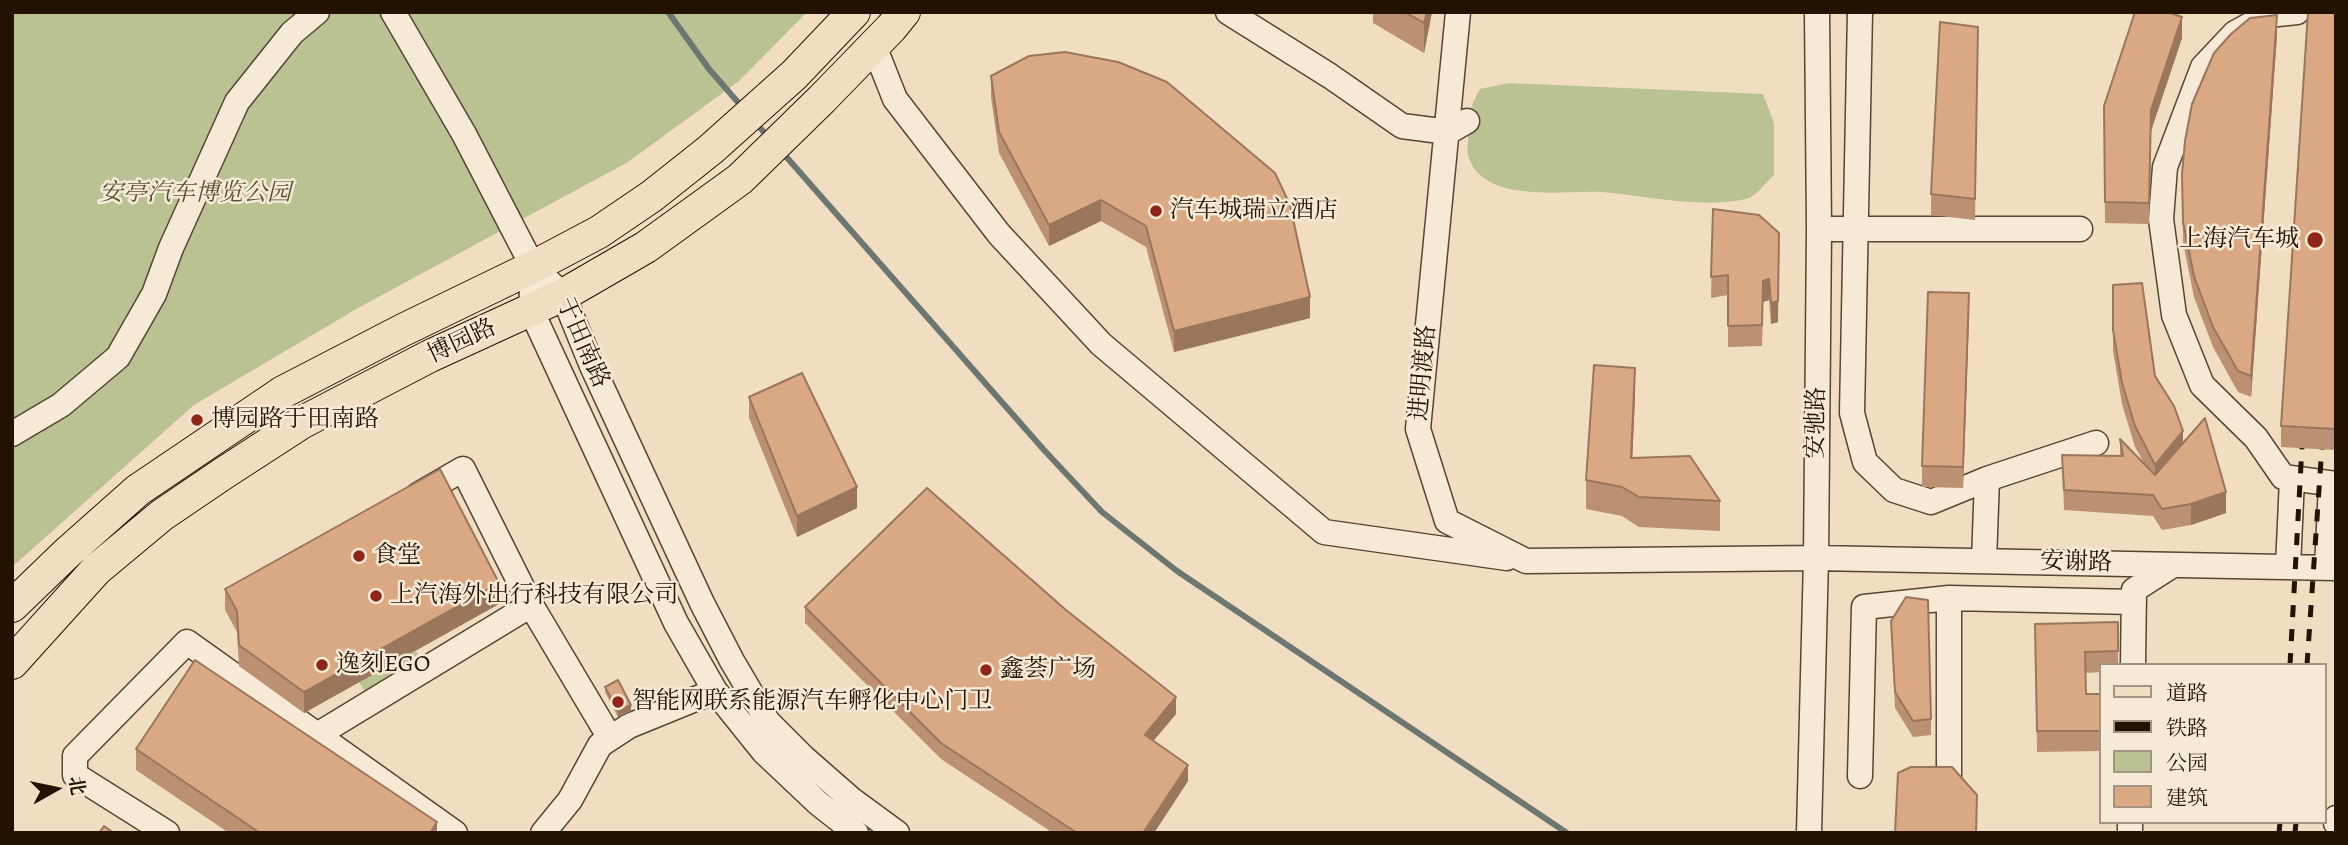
<!DOCTYPE html>
<html>
<head>
<meta charset="utf-8">
<style>
  body { margin:0 }
  #map { position:relative; width:2348px; height:845px; overflow:hidden; background:#f1dec2; font-family:Alegreya,"Noto Serif SC",serif }
  canvas { display:block }
  .frame { position:absolute; inset:0; border:14px solid #231200; pointer-events:none }
  .legend { position:absolute; left:2099px; top:663px; width:228px; height:161px; box-sizing:border-box; background:#f6ead7; border:2px solid #a29481; margin:0; padding:9px 12px; list-style:none; font-size:21px; color:#231200 }
  .legend li { display:flex; align-items:center; gap:14px; height:35px }
  .legend b { width:35px; border:2px solid #a29481 }
  .north { position:absolute; left:21px; top:754px; width:70px; height:70px; -webkit-text-stroke:5px #f6ead7; paint-order:stroke; rotate:81deg; font-size:19px; font-weight:700; line-height:28px; text-align:center; color:#231200 }
  .north::after { content:''; display:block; margin:auto; width:24px; height:32px; background:#231200; clip-path:polygon(50% 0,100% 100%,50% 72%,0 100%) }
</style>
</head>
<body>
<div id="map">
<canvas width="2348" height="845"></canvas>
<div class="frame"></div>
<ul class="legend">
<li><b style="height:9px;background:#f1dec2"></b>道路</li>
<li><b style="height:9px;background:#231200"></b>铁路</li>
<li><b style="height:19px;background:#bac193"></b>公园</li>
<li><b style="height:19px;background:#dba884"></b>建筑</li>
</ul>
<div class="north">北</div>
</div>
<script>
const ctx = document.querySelector('canvas').getContext('2d');
ctx.lineJoin = 'round';
function fill(path, color) {
  ctx.fillStyle = color;
  ctx.fill(path, 'evenodd');
}
function trace(path, color, width, dash) {
  ctx.strokeStyle = color;
  ctx.lineWidth = width;
  ctx.lineCap = dash ? 'butt' : 'round';
  ctx.setLineDash(dash || []);
  ctx.stroke(path);
}
function write(font, color, halo, rows, align = 'center') {
  ctx.font = font + ' Alegreya,"Noto Serif SC",serif';
  ctx.lineWidth = 5;
  ctx.setLineDash([]);
  ctx.textBaseline = 'middle';
  ctx.strokeStyle = halo;
  ctx.fillStyle = color;
  for (const [text, x, y, turn = 0] of rows) {
    ctx.save();
    ctx.translate(x, y);
    ctx.rotate((+turn || 0) * Math.PI / 180);
    ctx.textAlign = isNaN(turn) ? turn : align;
    if (halo) ctx.strokeText(text, 0, 0);
    ctx.fillText(text, 0, 0);
    ctx.restore();
  }
}
fill(new Path2D(`
  M12,12h795l-68,69 -111,81 -270,146 -164,97 -182,162z
  M1509,83l254,11 11,29v52c-8,7 -18,22 -28,24 -46,10 -97,-3 -144,-7 -37,-2 -121,13 -134,-37 -1,-4 0,-11 0,-16 -1,-19 2,-33 12,-50z
  M416,651l8,13 -56,32 -9,-14z`), '#bac193');
trace(new Path2D(`
  M668,12l41,57 33,38
  M754,121l16,18
  M782,152l262,298 58,62 75,59 390,262`), '#6d7771', 6);
const minor = new Path2D(`
  M393,12l71,122 69,133 30,28 29,71 110,237 30,58 36,61 36,36 48,42 45,33
  M1228,12l102,64 72,50 46,6 19,-11
  M1458,12l-40,417 29,92 79,40 290,-3 520,10
  M1860,12l-8,401 13,49 29,28 37,12 56,-23 109,-36
  M2297,12l-29,3 -33,18 -32,34 -38,100 -4,52 13,96 28,70 54,53 27,39 53,7
  M874,46l21,53 104,135 102,110 223,188 183,26
  M1819,229h261
  M533,267l-2,43 145,313 39,68 49,61 54,51 38,30
  M12,434l49,-29 57,-48 36,-63 17,-46 66,-146 55,-69 25,-21
  M418,495l45,-26 68,136
  M1984,561l3,-82
  M2288,567l4,-88
  M2327,568l4,-83
  M2133,665l1,-75 39,-25
  M317,735l214,-130 79,133
  M1860,776l4,-169 85,-9
  M1949,779v-181l185,4
  M2336,818v5
  M167,833l-92,-58v-19l112,-114 268,191
  M543,833l27,-33 30,-55 29,-19 86,-35
  M1809,833l7,-275 3,-329 -2,-217
  M2130,833v-11`);
const major = new Path2D(`
  M12,606l55,-53 71,-63 145,-98 120,-62 130,-63 66,-35 53,-36 58,-46 84,-75 60,-63
  M12,663l84,-93 66,-55 62,-42 77,-50 129,-67 133,-61 83,-48 94,-68 82,-80 69,-71 13,-16`);
trace(minor, '#564530', 27);
trace(major, '#231200', 34);
trace(minor, '#f6ead7', 24);
trace(major, '#f1dec2', 32);
trace(new Path2D(`
  M2290,665l13,-237
  M2307,665l16,-234
  M2279,833l1,-11
  M2295,833l1,-11`), '#231200', 5, [12, 12]);
fill(new Path2D(`
  M1373,12h59l-8,41 -51,-30z
  M2132,12h36l14,26 -31,93 -2,93 -44,-1 -1,-117 31,-93z
  M2336,12v438l-55,-3v-21z
  M1978,27l-3,193 -44,-5v-21z
  M2277,35l-26,362 -13,-5 -25,-45 -19,-50 -11,-55 -1,-68z
  M991,76l319,242 -136,34 -28,-105 -45,-26 -52,25 -50,-93 -8,-56z
  M1713,209l46,6 19,107 -7,2 -2,-24 -6,2 -1,44 -34,1v-52l-17,3z
  M2113,285l42,91 28,68 43,69 -35,12 -29,5 -9,-14 -89,-6 -2,-55 58,1v-17l24,24 -9,-16 -13,-43 -9,-53z
  M1969,314l-6,174 -41,-1v-21z
  M749,397l108,111 -60,29 -48,-119z
  M1635,397l-3,61 88,43v30l-81,-4 -17,-11 -36,-7v-29z
  M225,589l274,15 -195,109 -65,-47 -2,-34 -12,-22z
  M805,607l371,107 -23,27 35,40 -34,52h-101l-112,-74 -136,-136z
  M1891,621l40,98v16l-18,2 -18,-29z
  M2118,622v43h-17v7l-16,1 1,21h15v57l-64,1 -2,-128z
  M605,687l26,24 -13,6 -13,-25z
  M136,749l301,84h-208l-93,-63z`), '#bc9072');
fill(new Path2D(`
  M1427,12h5l-8,41v-30z
  M2277,15v20l-26,362v-21z
  M2182,17v21l-31,93 -2,93 2,-114z
  M1101,200v21l-52,25v-21z
  M1779,233l-1,89 -7,2v-21z
  M1769,279v21l-6,2 -1,44 1,-65z
  M1969,293v21l-6,174v-21z
  M1310,297v21l-136,34v-21z
  M1635,368v29l-4,90v-29z
  M2183,431v21l-28,34v-21z
  M857,487v21l-60,29v-21z
  M2226,492v21l-35,12v-21z
  M499,583v21l-195,109v-21z
  M1176,697v17l-31,37v-16z
  M631,705v6l-13,6v-6z
  M1188,765v16l-34,52h-11z
  M437,822v11h-7z`), '#99765c');
const building = new Path2D(`
  M1405,12h22l-3,11z
  M2135,12h33l14,5 -31,93 -2,93 -44,-1 -1,-96z
  M2308,12h28v417l-55,-3z
  M2277,15l-26,361 -13,-5 -25,-44 -19,-51 -11,-54 -1,-48 3,-33 7,-37 22,-51 17,-19 19,-16z
  M1940,22l38,5 -3,172 -44,-5z
  M1065,52l53,10 49,20 108,91 15,32 20,92 -136,34 -28,-105 -45,-26 -52,25 -50,-93 -8,-56 38,-20z
  M1713,209l46,6 20,18 -1,68 -7,2 -2,-24 -6,2 -1,44 -34,1v-51l-17,2z
  M2142,283l13,93 19,30 9,25 -28,34 -20,-39 -13,-43 -9,-53v-45z
  M1928,292l41,1 -6,174 -41,-1z
  M1594,365l41,3 -4,90 59,-2 30,45 -81,-4 -17,-10 -36,-7z
  M802,373l55,114 -60,29 -48,-119z
  M2205,418l21,74 -35,12 -29,5 -9,-14 -89,-5 -2,-35 61,1 -3,-17 35,36z
  M440,469l59,114 -195,109 -65,-47 -2,-34 -12,-22z
  M927,488l139,122 110,87 -31,38 43,30 -45,68h-66l-136,-90 -136,-136z
  M1906,597l22,3 3,119 -18,2 -18,-29 -4,-71z
  M2118,622v29l-33,1 1,42h15v37h-64l-2,-107z
  M195,660l242,162 -7,11h-170l-124,-84z
  M618,680l13,25 -13,6 -13,-24z
  M1911,767h41l25,28 -1,38h-81l3,-60z
  M104,826l10,7h-15z`);
fill(building, '#dba884');
trace(building, '#99765c', 2);
for (const [x, y, r, color] of [
  [1156,211,7,"#8f2418"],
  [2315,240,9,"#8f2418"],
  [197,420,7,"#8f2418"],
  [359,556,7,"#8f2418"],
  [376,596,7,"#8f2418"],
  [322,665,7,"#8f2418"],
  [986,670,7,"#8f2418"],
  [618,702,7,"#8f2418"]
]) {
  const dot = new Path2D();
  dot.arc(x, y, r, 0, 2 * Math.PI);
  ctx.fillStyle = color;
  ctx.fill(dot);
  trace(dot, '#f6ead7', 2.5);
}
write('italic 24px', '#584f33', '#f6ead7', [
  ["安亭汽车博览公园",195,194]
]);
write('24px', '#231200', '#f6ead7', [
  ["汽车城瑞立酒店",1170,211],
  ["上海汽车城",2299,240,"right"],
  ["博园路于田南路",211,420],
  ["食堂",373,556],
  ["上汽海外出行科技有限公司",390,596],
  ["逸刻EGO",336,665],
  ["鑫荟广场",1000,670],
  ["智能网联系能源汽车孵化中心门卫",632,702]
], 'left');
write('24px', '#231200', '#f6ead7', [
  ["博园路",462,342,-25],
  ["于田南路",582,343,66],
  ["进明渡路",1424,373,-85],
  ["安驰路",1817,423,-89],
  ["安谢路",2076,563,1]
]);
</script>
</body>
</html>
